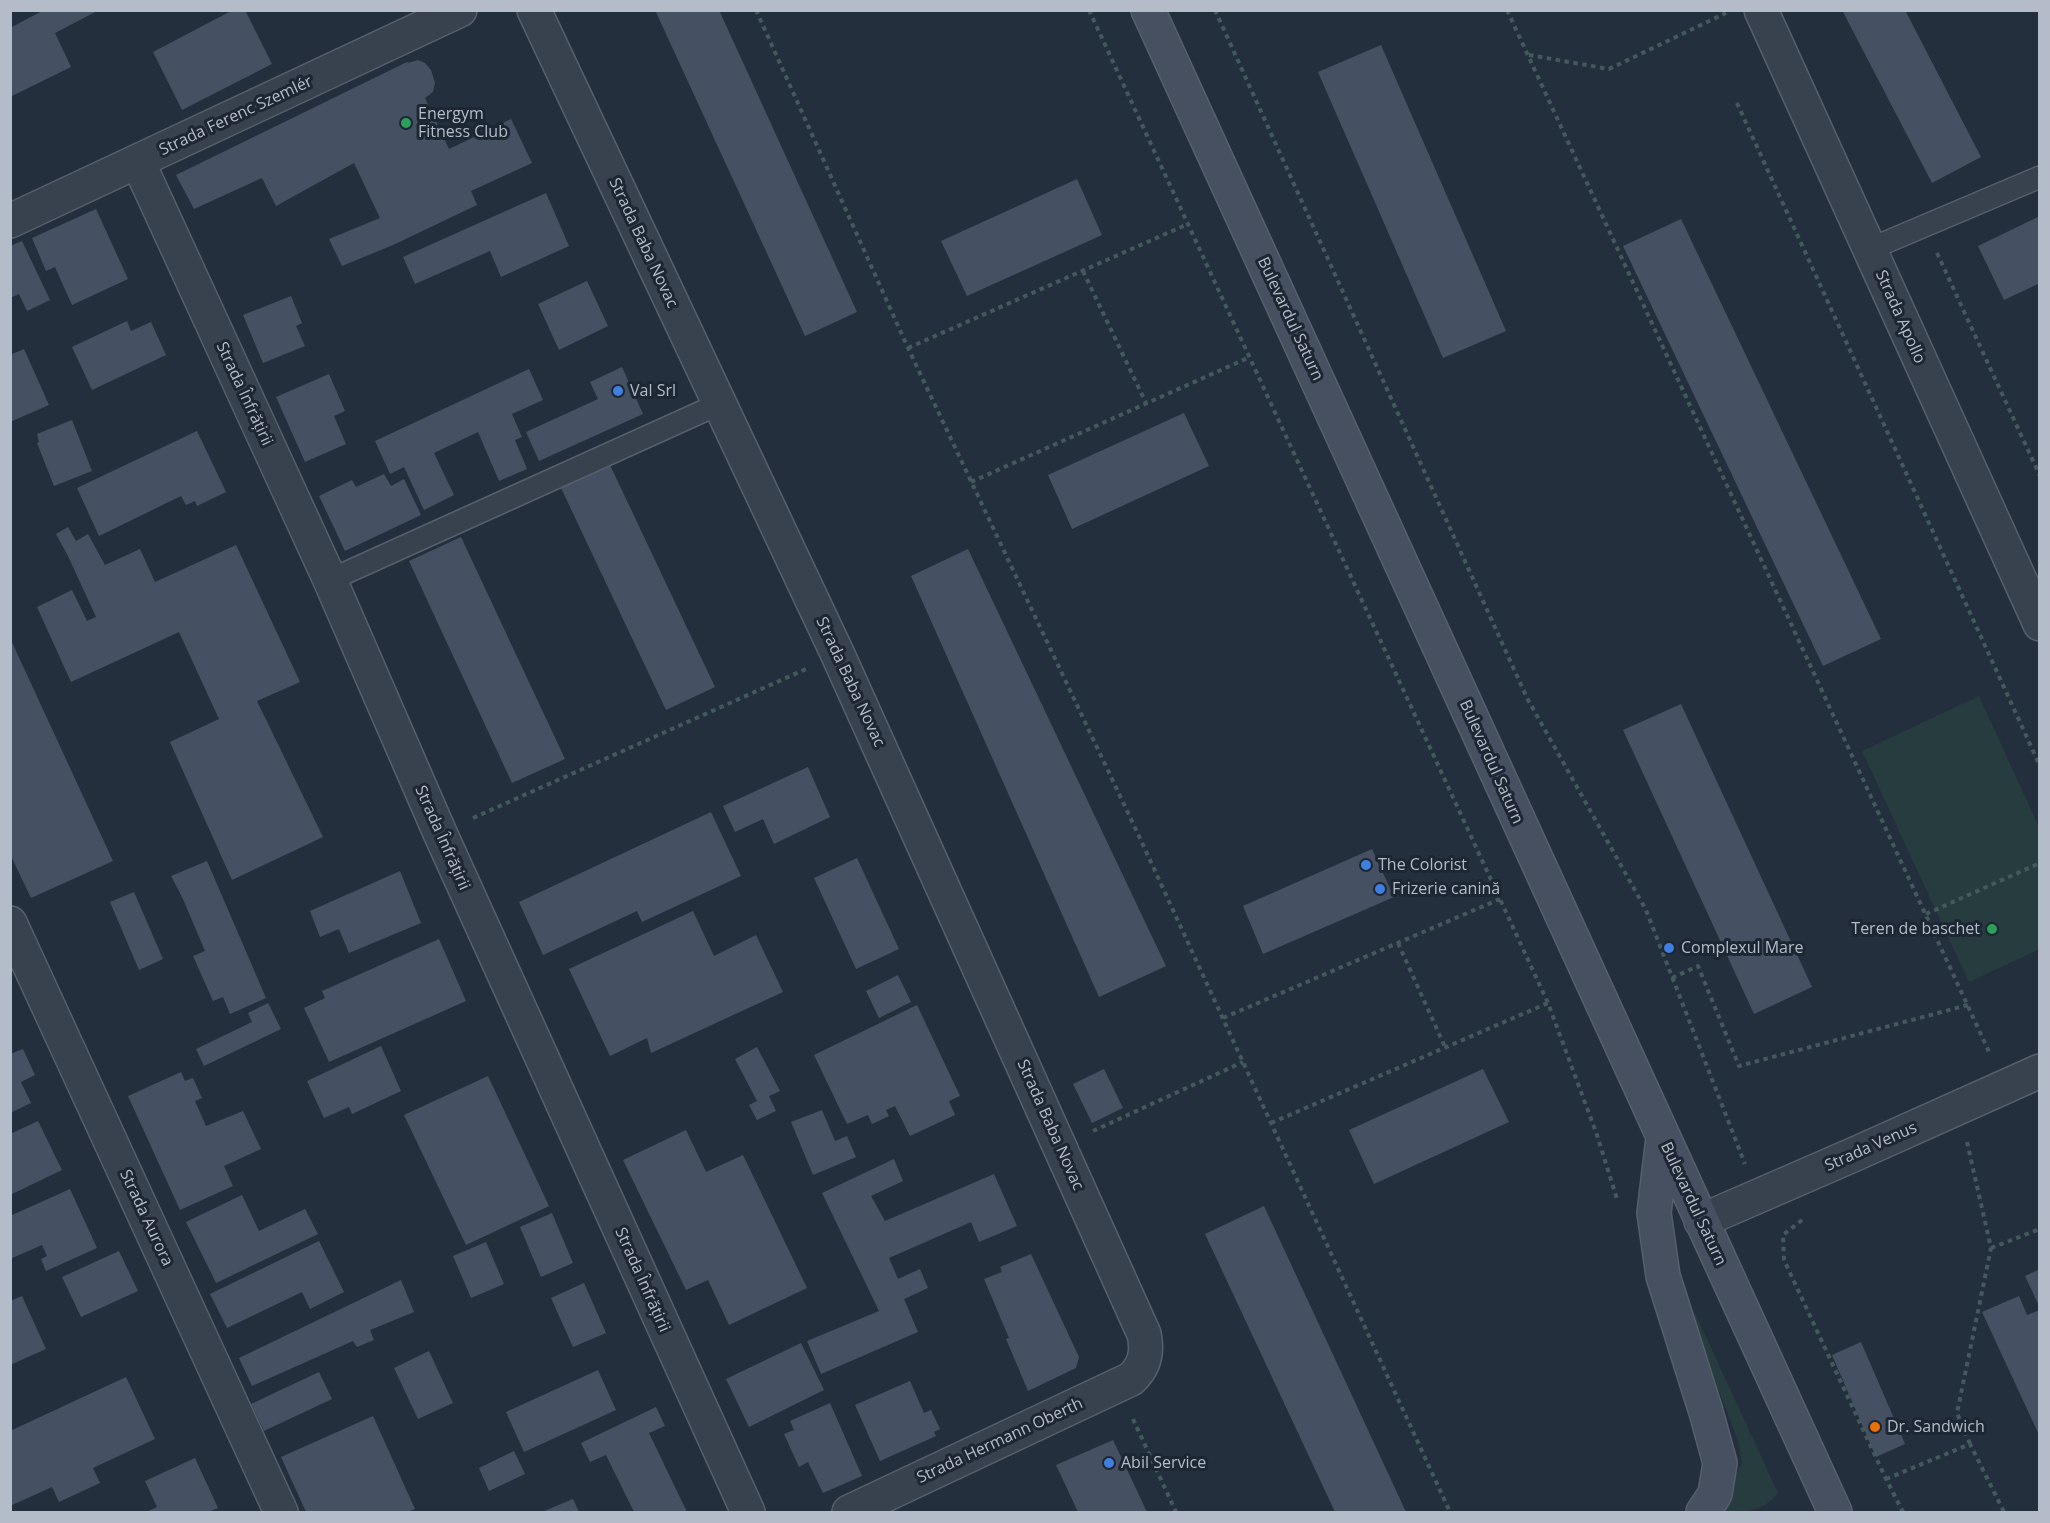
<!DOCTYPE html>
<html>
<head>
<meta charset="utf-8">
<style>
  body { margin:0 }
  #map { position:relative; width:2050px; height:1523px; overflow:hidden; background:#242f3e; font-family:"Open Sans",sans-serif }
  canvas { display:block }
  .frame { position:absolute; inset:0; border:12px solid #b4bcc9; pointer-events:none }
</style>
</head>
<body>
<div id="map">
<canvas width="2050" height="1523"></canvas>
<div class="frame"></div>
</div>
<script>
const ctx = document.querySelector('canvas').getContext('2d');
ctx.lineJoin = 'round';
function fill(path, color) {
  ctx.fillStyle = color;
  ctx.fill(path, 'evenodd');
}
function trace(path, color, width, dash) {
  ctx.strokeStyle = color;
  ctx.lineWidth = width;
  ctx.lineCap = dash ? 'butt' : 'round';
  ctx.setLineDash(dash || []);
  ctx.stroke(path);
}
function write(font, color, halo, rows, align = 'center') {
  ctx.font = font + ' "Open Sans",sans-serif';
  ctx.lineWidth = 6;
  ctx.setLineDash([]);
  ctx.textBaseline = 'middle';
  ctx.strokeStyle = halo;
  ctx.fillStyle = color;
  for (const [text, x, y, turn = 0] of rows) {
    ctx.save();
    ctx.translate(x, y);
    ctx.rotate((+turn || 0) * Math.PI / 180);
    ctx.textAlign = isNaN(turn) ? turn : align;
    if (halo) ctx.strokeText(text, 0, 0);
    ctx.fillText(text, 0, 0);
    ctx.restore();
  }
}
fill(new Path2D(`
  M1979,696l60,131 1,122 -71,33 -107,-231z
  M1695,1313l83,180c-17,21 -36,19 -61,19l25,-49 -4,-22 -44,-115z`), '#263c3f');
fill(new Path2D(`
  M44,10h55l-44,23 16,34 -61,30v-69z
  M233,10h12l27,54 -90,46 -29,-58z
  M655,10h64l138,302 -52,24z
  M1842,10h63l76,147 -49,26z
  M1381,45l125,286 -63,27 -125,-286z
  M418,60l7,3 6,7 4,13 -2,9 -8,6 24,51 62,-30 21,44 -61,28 6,14 -84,40 -51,21 -13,-27 51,-21 -26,-55 -78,43 -14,-28 -68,31 -18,-34 231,-113 1,1z
  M1077,179l25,56 -135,61 -26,-55z
  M546,193l23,53 -68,31 -11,-26 -75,33 -12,-27z
  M96,209l32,70 -56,26 -17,-38 -9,4 -14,-33z
  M2040,216v67l-36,17 -26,-54z
  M1681,219l200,420 -58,27 -200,-420z
  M22,241l28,59 -23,11 -8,-17 -9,4v-52z
  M587,281l21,45 -49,24 -21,-46z
  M291,296l11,27 -6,3 9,20 -42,17 -20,-48z
  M127,321l4,10 20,-9 15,33 -74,35 -20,-43z
  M24,349l25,56 -39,17v-67z
  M622,367l21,47 -104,47 -13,-29 72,-33 -8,-17z
  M529,369l14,31 -31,14 10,23 -7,3 12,29 -28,12 -21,-49 -44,21 20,42 -30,15 -20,-43 -14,7 -15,-33z
  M329,374l16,37 -11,5 12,28 -41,18 -29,-65z
  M1184,413l25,53 -137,63 -24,-54z
  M72,420l20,51 -38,15 -17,-43 2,-1 -2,-8z
  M197,431l29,61 -29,14 -2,-5 -9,4 -5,-9 -82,40 -22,-48z
  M610,465l105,222 -49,23 -105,-222z
  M384,474l7,12 13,-7 17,36 -76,36 -26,-55 33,-16 4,7z
  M68,527l8,14 12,-7 17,31 35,-16 15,33 81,-37 64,137 -43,19 66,136 -91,43 -62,-138 49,-23 -40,-87 -108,50 -34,-75 35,-17 15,31 9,-4 -28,-61 -12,-22z
  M461,537l104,222 -53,24 -103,-222z
  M968,549l198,417 -67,31 -188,-421z
  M10,638l103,223 -82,37 -21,-44z
  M1681,704l131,283 -58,27 -131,-284z
  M808,767l22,50 -56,27 -11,-25 -28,13 -12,-26z
  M711,812l30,64 -99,46 -5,-11 -94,44 -24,-53z
  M1372,849l22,48 -131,57 -20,-48z
  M857,858l42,91 -43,20 -42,-91z
  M207,861l59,137 -36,16 -7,-17 -10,4 -20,-45 12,-5 -22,-52 -12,-23z
  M400,871l21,52 -72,30 -10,-24 -19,8 -10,-26z
  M134,892l29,67 -24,11 -29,-68z
  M693,911l21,45 42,-21 27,57 -132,61 -4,-15 -37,18 -41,-87z
  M439,939l27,62 -137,61 -25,-54 21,-10 -3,-7z
  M898,975l13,27 -32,16 -13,-27z
  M268,1003l13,26 -77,37 -8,-17 56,-27 -4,-9z
  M917,1005l43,91 -11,5 6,14 -45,21 -15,-30 -9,4 3,6 -17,8 -4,-9 -21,9 -33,-69z
  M381,1046l20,45 -49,23 -3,-7 -25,11 -17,-37z
  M757,1047l23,44 -11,5 7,15 -19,9 -8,-15 8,-4 -22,-42z
  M23,1049l12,26 -14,7 10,21 -21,10v-59z
  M1104,1069l19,39 -31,15 -19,-39z
  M1483,1069l26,53 -135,62 -25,-54z
  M181,1072l4,9 8,-3 9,20 -7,3 11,25 37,-15 18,38 -37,17 9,20 -53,24 -52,-114z
  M488,1076l61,130 -83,39 -62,-130z
  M822,1110l13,31 12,-5 9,21 -43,18 -22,-53z
  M38,1121l24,49 -52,25v-61z
  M686,1130l20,42 37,-17 64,133 -78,37 -21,-45 -22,10 -63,-130z
  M894,1159l9,22 -32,15 14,25 109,-47 23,52 -38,16 -8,-20 -82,36 9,21 22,-10 8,19 -24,11 14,33 -97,42 -14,-33 72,-30 -57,-118z
  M70,1189l27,59 -51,23 -5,-12 6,-3 -5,-11 -32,14v-43z
  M242,1195l17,36 46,-22 13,25 -102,49 -30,-61z
  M1264,1206l142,306h-71l-130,-278z
  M552,1213l21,50 -32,14 -21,-50z
  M319,1241l25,51 -34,17 -8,-17 -75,36 -17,-34z
  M486,1242l18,42 -33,14 -18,-42z
  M119,1251l19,40 -57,26 -19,-40z
  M1031,1254l48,103 -3,11 -48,23 -22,-52 3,-1 -25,-59 18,-7 -2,-5z
  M2040,1269v39l-15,-32z
  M401,1280l13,32 -44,18 4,10 -17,7 -4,-6 -101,45 -13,-28z
  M584,1283l22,50 -33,14 -22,-49z
  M22,1296l24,53 -36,16v-64z
  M2019,1296l8,19 13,-5v127l-58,-125z
  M1861,1342l44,102 -29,13 -44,-102z
  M801,1343l23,47 -75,37 -23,-48z
  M429,1351l24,52 -35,16 -24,-51z
  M598,1370l18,40 -92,42 -18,-40z
  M319,1372l13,27 -68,32 -13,-27z
  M126,1377l29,62 -62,29 7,15 -41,19 -7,-15 -42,19v-75z
  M910,1381l14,32 7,-3 9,19 -6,3 2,4 -56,25 -25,-56z
  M830,1403l32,73 -39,17 -15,-31 -9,5 -15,-33 10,-4 -4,-9z
  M656,1407l9,19 -16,7 38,79h-53l-28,-57 -16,7 -9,-19z
  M373,1416l42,93 -8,3h-101l-25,-55z
  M1113,1440l34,72h-69l-22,-47z
  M514,1451l11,23 -36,17 -10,-23z
  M195,1458l23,50 -10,4h-62l11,-5 -12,-26z
  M573,1499l6,13h-37z`), '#455162');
const service = new Path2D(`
  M1870,249l170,-72
  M330,580l389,-176`);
const minor = new Path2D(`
  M534,10l304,645 306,679c4,18 1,32 -13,45l-282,133
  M1761,10l279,614
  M138,162l192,418 110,253 308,679
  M10,221l450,-211
  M10,923l271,589
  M1701,1221l154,-67 185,-83`);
const secondary = new Path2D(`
  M1148,10l687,1502
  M1663,1138l-9,75 9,63 43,136 14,51 -5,31 -12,18`);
trace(service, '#565f6c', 24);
trace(minor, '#565f6c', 36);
trace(secondary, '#565f6c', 36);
trace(new Path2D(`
  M756,10l152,338 230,486 312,678
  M1089,10l459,993 49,132 20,64
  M1215,10l312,688 119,212 99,254
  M1507,10l483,1044
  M1529,55l80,14 117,-56
  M1737,103l303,663
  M1937,253l103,223
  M1083,271l63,132
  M908,348l280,-124
  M971,482l279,-125
  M473,818l333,-149
  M1926,914l114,-51
  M1398,943l47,104
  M1672,978l26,-12 41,100 229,-61
  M1223,1018l277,-119
  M1271,1123l277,-120
  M1093,1131l150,-69
  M1967,1142l24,106 -34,165 13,31
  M1802,1220l-19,15 1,25 102,219 17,33
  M1991,1248l49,-19
  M1133,1419l43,93
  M1886,1479l84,-35 34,68`), '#44595c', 4, [4.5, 4.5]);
trace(service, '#38414e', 21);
trace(minor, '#38414e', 33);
trace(secondary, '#465061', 33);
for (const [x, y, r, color] of [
  [406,123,6,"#2e9e5b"],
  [618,391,6,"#3f7fe0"],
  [1366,865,6,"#3f7fe0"],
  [1380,889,6,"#3f7fe0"],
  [1992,929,6,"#2e9e5b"],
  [1669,948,6,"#3f7fe0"],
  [1875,1427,6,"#e8710a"],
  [1109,1463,6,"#3f7fe0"]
]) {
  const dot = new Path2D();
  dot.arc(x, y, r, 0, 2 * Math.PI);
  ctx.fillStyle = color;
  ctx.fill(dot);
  trace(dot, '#1d2633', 2);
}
write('16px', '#b4bcc9', '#1d2633', [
  ["Energym",418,114],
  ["Fitness Club",418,132],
  ["Val Srl",630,391],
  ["The Colorist",1378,865],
  ["Frizerie canină",1392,889],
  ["Teren de baschet",1980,929,"right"],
  ["Complexul Mare",1681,948],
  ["Dr. Sandwich",1887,1427],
  ["Abil Service",1121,1463]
], 'left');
write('16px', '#b4bcc9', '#1d2633', [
  ["Strada Ferenc Szemlér",236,116,-25],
  ["Strada Baba Novac",643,243,65],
  ["Strada Apollo",1900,317,66],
  ["Bulevardul Saturn",1290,319,65],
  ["Strada Înfrățirii",244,394,65],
  ["Strada Baba Novac",850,682,65],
  ["Bulevardul Saturn",1491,762,66],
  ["Strada Înfrățirii",442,838,66],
  ["Strada Baba Novac",1050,1125,66],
  ["Strada Venus",1871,1147,-24],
  ["Bulevardul Saturn",1693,1204,65],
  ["Strada Aurora",146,1218,65],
  ["Strada Înfrățirii",642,1280,66],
  ["Strada Hermann Oberth",1000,1441,-25]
]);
</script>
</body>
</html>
